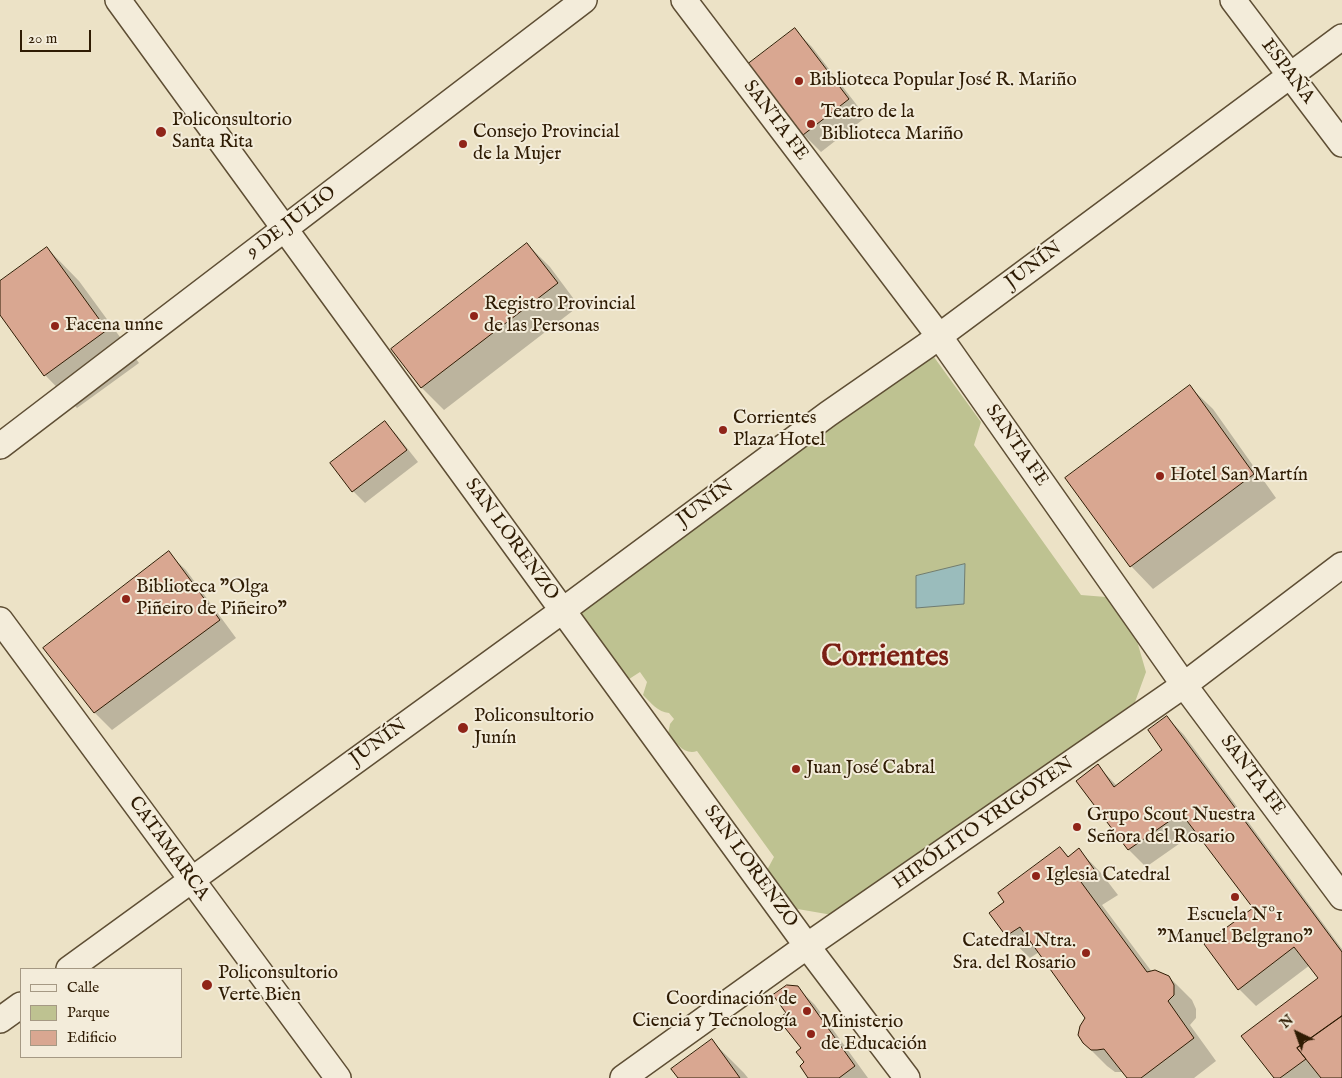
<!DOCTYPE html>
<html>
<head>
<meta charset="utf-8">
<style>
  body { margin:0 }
  #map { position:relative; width:1342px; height:1078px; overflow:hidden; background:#ece2c6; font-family:"IM FELL English",serif }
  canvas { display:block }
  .legend { position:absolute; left:20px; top:968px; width:162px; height:90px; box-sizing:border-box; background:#f3ecda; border:1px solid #a59984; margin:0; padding:6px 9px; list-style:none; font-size:15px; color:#2f1c04 }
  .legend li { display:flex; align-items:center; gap:10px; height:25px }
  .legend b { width:25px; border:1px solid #a59984 }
  .north { position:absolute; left:1272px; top:1008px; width:50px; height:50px; -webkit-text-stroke:4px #f3ecda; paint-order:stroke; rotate:318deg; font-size:14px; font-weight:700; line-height:20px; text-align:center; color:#2f1c04 }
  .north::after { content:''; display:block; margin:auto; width:18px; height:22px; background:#2f1c04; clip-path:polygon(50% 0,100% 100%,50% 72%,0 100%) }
  .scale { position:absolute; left:20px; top:30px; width:71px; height:22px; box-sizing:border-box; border:2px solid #2f1c04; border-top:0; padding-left:6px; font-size:15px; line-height:18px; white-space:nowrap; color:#2f1c04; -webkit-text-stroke:4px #f3ecda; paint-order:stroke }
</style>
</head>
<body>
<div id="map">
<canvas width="1342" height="1078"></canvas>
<ul class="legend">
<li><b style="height:6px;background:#f3ecda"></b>Calle</li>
<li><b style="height:14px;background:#bec291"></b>Parque</li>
<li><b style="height:14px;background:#d9a791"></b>Edificio</li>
</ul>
<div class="north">N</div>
<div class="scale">20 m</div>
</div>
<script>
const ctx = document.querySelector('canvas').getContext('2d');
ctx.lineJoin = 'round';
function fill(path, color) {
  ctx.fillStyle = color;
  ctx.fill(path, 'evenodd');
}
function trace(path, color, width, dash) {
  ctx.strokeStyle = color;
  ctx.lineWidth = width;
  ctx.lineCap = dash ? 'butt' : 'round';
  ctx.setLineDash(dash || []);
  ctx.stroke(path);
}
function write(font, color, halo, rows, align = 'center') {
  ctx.font = font + ' "IM FELL English",serif';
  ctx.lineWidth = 4;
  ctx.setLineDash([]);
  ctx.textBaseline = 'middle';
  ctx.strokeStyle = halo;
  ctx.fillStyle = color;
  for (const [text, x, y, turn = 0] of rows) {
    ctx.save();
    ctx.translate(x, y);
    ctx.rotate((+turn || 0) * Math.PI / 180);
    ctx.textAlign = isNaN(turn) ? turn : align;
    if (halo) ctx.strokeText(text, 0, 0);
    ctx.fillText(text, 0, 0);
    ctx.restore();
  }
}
fill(new Path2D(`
  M926,346l55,76 -7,23 107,150 25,2 31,44 9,31 -11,30 -297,214 -46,-8 -26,-36 8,-15 -77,-106c-12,5 -22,-9 -29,-17l2,-10 4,-5 -5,-6c-11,-1 -18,-10 -26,-18l4,-13 -7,-10 -14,9 -55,-77z`), '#bec291');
const water = new Path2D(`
  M965,564l-1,40 -48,4v-32z`);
fill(water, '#9abcbc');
trace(water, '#6f7c72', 1);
fill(new Path2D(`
  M795,30l17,17 54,70 -45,35 -17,-17 -54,-71z
  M527,244l23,23 29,39 -135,104 -23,-23z
  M47,248l32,33 60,82 -62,45 -32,-33 -45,-62v-31z
  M1190,387l23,22 63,89 -123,91 -22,-23z
  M385,423l11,11 22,28 -53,41 -12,-12 -21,-28z
  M168,553l18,17 50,68 -124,92 -17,-17 -50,-65z
  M1167,717l17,18 158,214v129h-66l44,-100 -10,-13 -54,41 -17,-17 16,-81 -59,-76 -50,35 -17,-17 -52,-68 21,-16 19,20 46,-36z
  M1060,849l9,8 10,-7 22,23 17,22 -16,10 50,67 17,5 23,23 4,9v9l-6,7 26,36 -22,17h-65l-5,-6h-9l-8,-6 -23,-23 3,-25 -48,-66 -9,6 -23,-22 -16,-23 14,-10z
  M798,988l17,17 53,73h-58l-7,-29 -16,-36z
  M712,1041l32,32 4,5h-69z`), '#0003');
const building = new Path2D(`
  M795,28l54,71 -46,36 -55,-71z
  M527,243l31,40 -137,105 -30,-39z
  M47,247l60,83 -63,46 -44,-61v-34z
  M1190,385l64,89 -124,93 -65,-89z
  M385,421l22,29 -55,42 -22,-29z
  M169,551l51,69 -126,93 -51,-65z
  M1167,716l175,236v64l-45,32 9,11 -26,19h-6l-33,-42 77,-58 -24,-31 -56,43 -34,-46 49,-36 -72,-95 -53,37 -52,-69 22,-17 16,23 48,-37 -14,-20z
  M1060,847l8,10 11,-9 17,24 -15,10 66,90 8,-2 14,6 5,9v10l-6,6 26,37 -53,40h-14l-23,-29 -7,1h-6l-8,-7 -5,-8 2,-9 5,-8 -65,-91 -14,9 -17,-23 15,-11 -6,-9z
  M787,985l11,1 57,80 -16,12h-31l-8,-12 4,-4 -8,-10 5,-4 -23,-29 8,-6 -13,-18z
  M1342,1016v62h-21l-24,-30z
  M712,1039l28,39h-62l-7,-9z`);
fill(building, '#d9a791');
trace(building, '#2f1c04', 1);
const street = new Path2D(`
  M118,0l689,946 100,132
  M684,0l255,336 245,349 158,212
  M1233,0l109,144
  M0,446l584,-446
  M0,620l338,458
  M69,969l493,-358 266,-197 98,-68 416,-309
  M0,1020l21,-15
  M623,1078l184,-132 377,-261 158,-120`);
trace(street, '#5e4e34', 28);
trace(street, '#f3ecda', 25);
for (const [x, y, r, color] of [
  [799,81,5,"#8f2418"],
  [811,124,5,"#8f2418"],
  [161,132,6,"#8f2418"],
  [463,144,5,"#8f2418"],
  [474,316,5,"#8f2418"],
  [55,326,5,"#8f2418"],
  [723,430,5,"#8f2418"],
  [1160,476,5,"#8f2418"],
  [126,599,5,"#8f2418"],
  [463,728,6,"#8f2418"],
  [796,769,5,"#8f2418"],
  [1077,827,5,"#8f2418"],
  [1036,876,5,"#8f2418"],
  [1235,897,5,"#8f2418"],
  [1086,953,5,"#8f2418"],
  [207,985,6,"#8f2418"],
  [807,1011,5,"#8f2418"],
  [811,1034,5,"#8f2418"]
]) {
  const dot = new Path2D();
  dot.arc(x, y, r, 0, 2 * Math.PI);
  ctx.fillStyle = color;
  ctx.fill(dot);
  trace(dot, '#f3ecda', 2);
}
write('19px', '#2f1c04', '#f3ecda', [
  ["ESPAÑA",1287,72,53],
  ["SANTA FE",775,121,53],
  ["9 DE JULIO",292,223,-37],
  ["JUNÍN",1034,266,-37],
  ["SANTA FE",1016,446,55],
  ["JUNÍN",706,504,-36],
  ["SAN LORENZO",511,540,54],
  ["JUNÍN",379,743,-36],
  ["SANTA FE",1252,776,53],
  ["HIPÓLITO YRIGOYEN",984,824,-35],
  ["CATAMARCA",168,849,54],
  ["SAN LORENZO",750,867,54]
]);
write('19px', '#2f1c04', '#f3ecda', [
  ["Biblioteca Popular José R. Mariño",809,81],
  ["Teatro de la",821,113],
  ["Biblioteca Mariño",821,135],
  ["Policonsultorio",172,121],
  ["Santa Rita",172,143],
  ["Consejo Provincial",473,133],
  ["de la Mujer",473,155],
  ["Registro Provincial",484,305],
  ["de las Personas",484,327],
  ["Facena unne",65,326],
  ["Corrientes",733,419],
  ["Plaza Hotel",733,441],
  ["Hotel San Martín",1170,476],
  ["Biblioteca \"Olga",136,588],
  ["Piñeiro de Piñeiro\"",136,610],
  ["Policonsultorio",474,717],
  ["Junín",474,739],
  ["Juan José Cabral",806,769],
  ["Grupo Scout Nuestra",1087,816],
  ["Señora del Rosario",1087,838],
  ["Iglesia Catedral",1046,876],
  ["Escuela Nº1",1235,916,"center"],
  ["\"Manuel Belgrano\"",1235,938,"center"],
  ["Catedral Ntra.",1076,942,"right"],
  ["Sra. del Rosario",1076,964,"right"],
  ["Policonsultorio",218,974],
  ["Verte Bien",218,996],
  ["Coordinación de",797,1000,"right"],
  ["Ciencia y Tecnología",797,1022,"right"],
  ["Ministerio",821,1023],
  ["de Educación",821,1045]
], 'left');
write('bold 29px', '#7a1f14', '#f3ecda', [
  ["Corrientes",885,659]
]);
</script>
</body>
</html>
